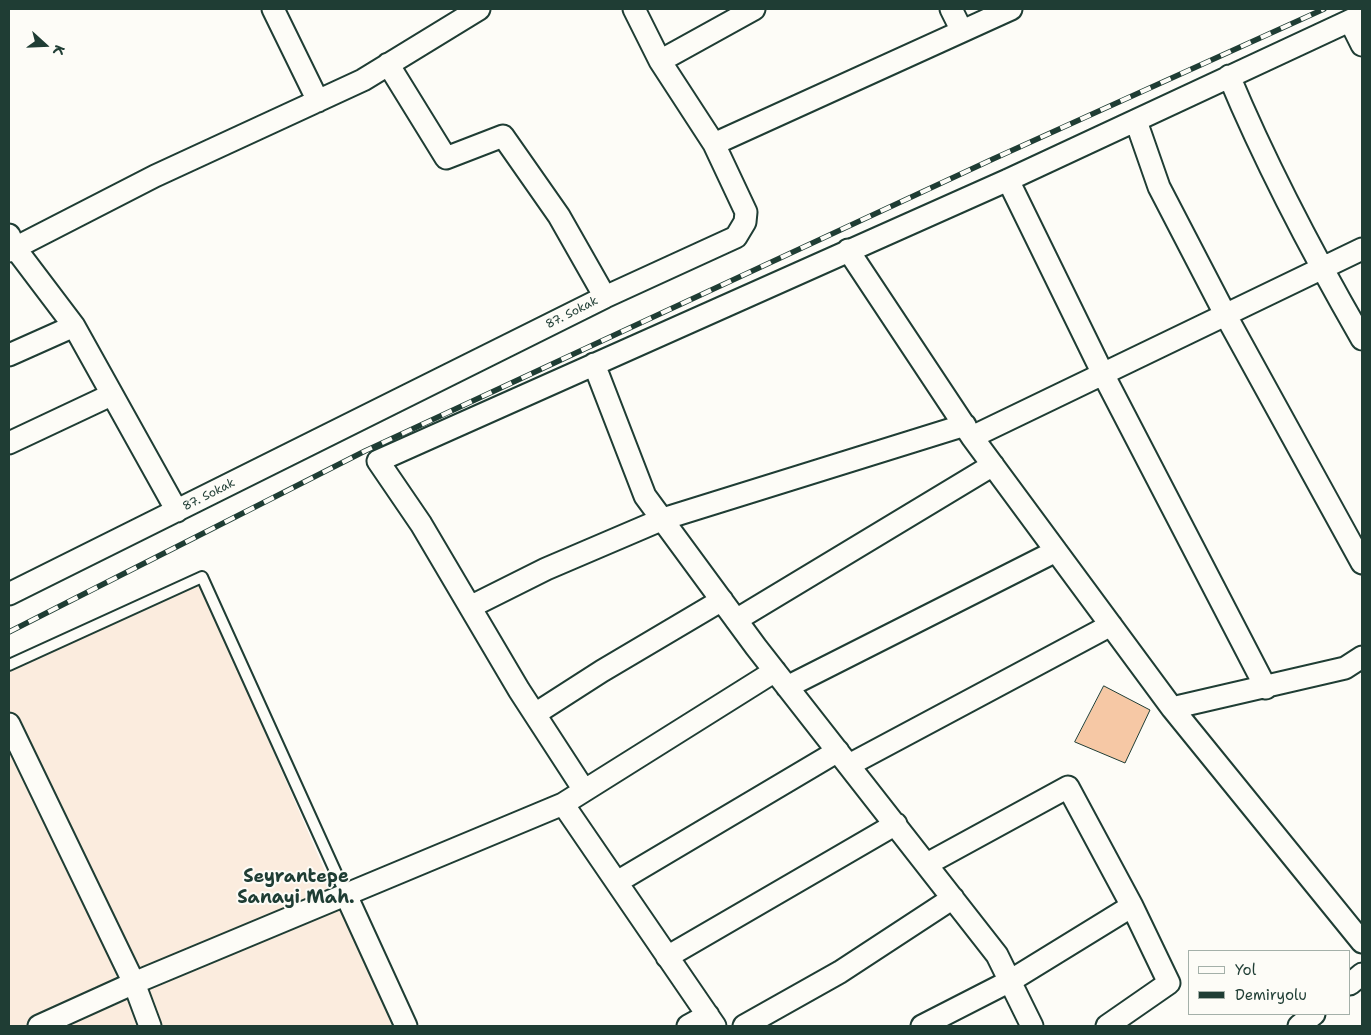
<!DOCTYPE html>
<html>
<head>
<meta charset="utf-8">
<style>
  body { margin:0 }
  #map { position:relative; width:1371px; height:1035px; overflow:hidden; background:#fdfcf7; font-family:"Shantell Sans",sans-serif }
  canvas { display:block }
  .frame { position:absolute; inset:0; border:10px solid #1f3d34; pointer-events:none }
  .legend { position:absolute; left:1188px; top:950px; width:162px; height:65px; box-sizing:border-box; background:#fdfcf7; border:1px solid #a4b0a9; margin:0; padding:6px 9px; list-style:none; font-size:15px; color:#1f3d34 }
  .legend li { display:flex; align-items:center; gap:10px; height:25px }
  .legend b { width:25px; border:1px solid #a4b0a9 }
  .north { position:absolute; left:20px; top:20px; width:50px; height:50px; -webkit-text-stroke:4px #fdfcf7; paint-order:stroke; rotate:110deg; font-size:14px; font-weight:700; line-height:20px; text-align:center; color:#1f3d34 }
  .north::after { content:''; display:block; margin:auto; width:18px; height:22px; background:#1f3d34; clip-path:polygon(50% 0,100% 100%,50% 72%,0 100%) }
</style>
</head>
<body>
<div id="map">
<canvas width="1371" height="1035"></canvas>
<div class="frame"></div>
<ul class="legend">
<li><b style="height:6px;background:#fdfcf7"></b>Yol</li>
<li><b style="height:6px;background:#1f3d34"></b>Demiryolu</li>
</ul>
<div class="north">K</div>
</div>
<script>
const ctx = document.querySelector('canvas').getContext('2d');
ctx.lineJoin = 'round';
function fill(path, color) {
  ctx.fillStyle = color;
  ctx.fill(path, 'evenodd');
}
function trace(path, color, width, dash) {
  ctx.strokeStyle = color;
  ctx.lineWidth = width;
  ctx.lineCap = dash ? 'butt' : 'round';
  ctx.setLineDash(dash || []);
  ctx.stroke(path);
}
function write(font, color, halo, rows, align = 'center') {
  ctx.font = font + ' "Shantell Sans",sans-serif';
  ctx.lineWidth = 4;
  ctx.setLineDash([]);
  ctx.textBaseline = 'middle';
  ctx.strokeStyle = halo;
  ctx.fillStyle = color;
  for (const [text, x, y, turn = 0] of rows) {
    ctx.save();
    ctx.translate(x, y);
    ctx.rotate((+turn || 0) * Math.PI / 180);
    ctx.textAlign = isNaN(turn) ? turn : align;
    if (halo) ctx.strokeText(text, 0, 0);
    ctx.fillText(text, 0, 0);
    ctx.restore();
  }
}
fill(new Path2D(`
  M197,575l195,451h-383v-355z`), '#fbecde');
const building = new Path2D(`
  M1104,686l46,24 -25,53 -50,-21z`);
fill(building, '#f6c8a5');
trace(building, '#1f3d34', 1);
const lane = new Path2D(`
  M9,665l193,-88 144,318`);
const street = new Path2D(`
  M273,9l45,92
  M951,9l11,22
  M1350,21l12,24
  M660,61l94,-52
  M388,64l58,94 57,-22 56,80 46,81
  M1229,76c38,91 84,178 133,263
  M1136,121l23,66 66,127 137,249
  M714,144l297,-135
  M1008,180l95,194 163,314
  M9,235l6,13 59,78 103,185
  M848,250l124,187 200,271 173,-40 17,-11
  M9,251l146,-75 208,-96 116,-71
  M9,355l65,-29
  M594,364l51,132 111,151 241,308 35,71
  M972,437l390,-188
  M9,443l102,-48
  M9,594l596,-297 131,-60 9,-15 1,-10 -32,-68 -54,-83 -26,-52
  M470,607l76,-38 117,-50 302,-94
  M736,620l257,-155
  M787,687l269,-136
  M1172,708l190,234
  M535,714l67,-43 120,-71
  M9,724l125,259 16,43
  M849,765l262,-140
  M584,790l-65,-100 -98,-166 -43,-63 630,-281 354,-165
  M563,804l152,222
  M927,864l141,-77 64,119 37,77 -62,43
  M617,882l221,-131
  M346,895l60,131
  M667,957l229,-133
  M1350,984l12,-10
  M39,1026l95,-43 429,-179 212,-133
  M688,1026l20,-11
  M744,1026l96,-54 113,-74
  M922,1026l88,-45 122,-75
  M1299,1026l15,-12`);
trace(lane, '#1f3d34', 14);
trace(street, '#1f3d34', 25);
trace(lane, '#fdfcf7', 10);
trace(street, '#fdfcf7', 21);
const rail = new Path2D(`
  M9,632l356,-181 628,-292 331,-150`);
trace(rail, '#1f3d34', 5.5);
trace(rail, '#fdfcf7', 4, [11]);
write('12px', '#1f3d34', '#fdfcf7', [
  ["87. Sokak",572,313,-27],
  ["87. Sokak",209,495,-27]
]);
write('bold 18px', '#1f3d34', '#fdfcf7', [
  ["Seyrantepe",296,877],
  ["Sanayi Mah.",296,898]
]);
</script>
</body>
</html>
